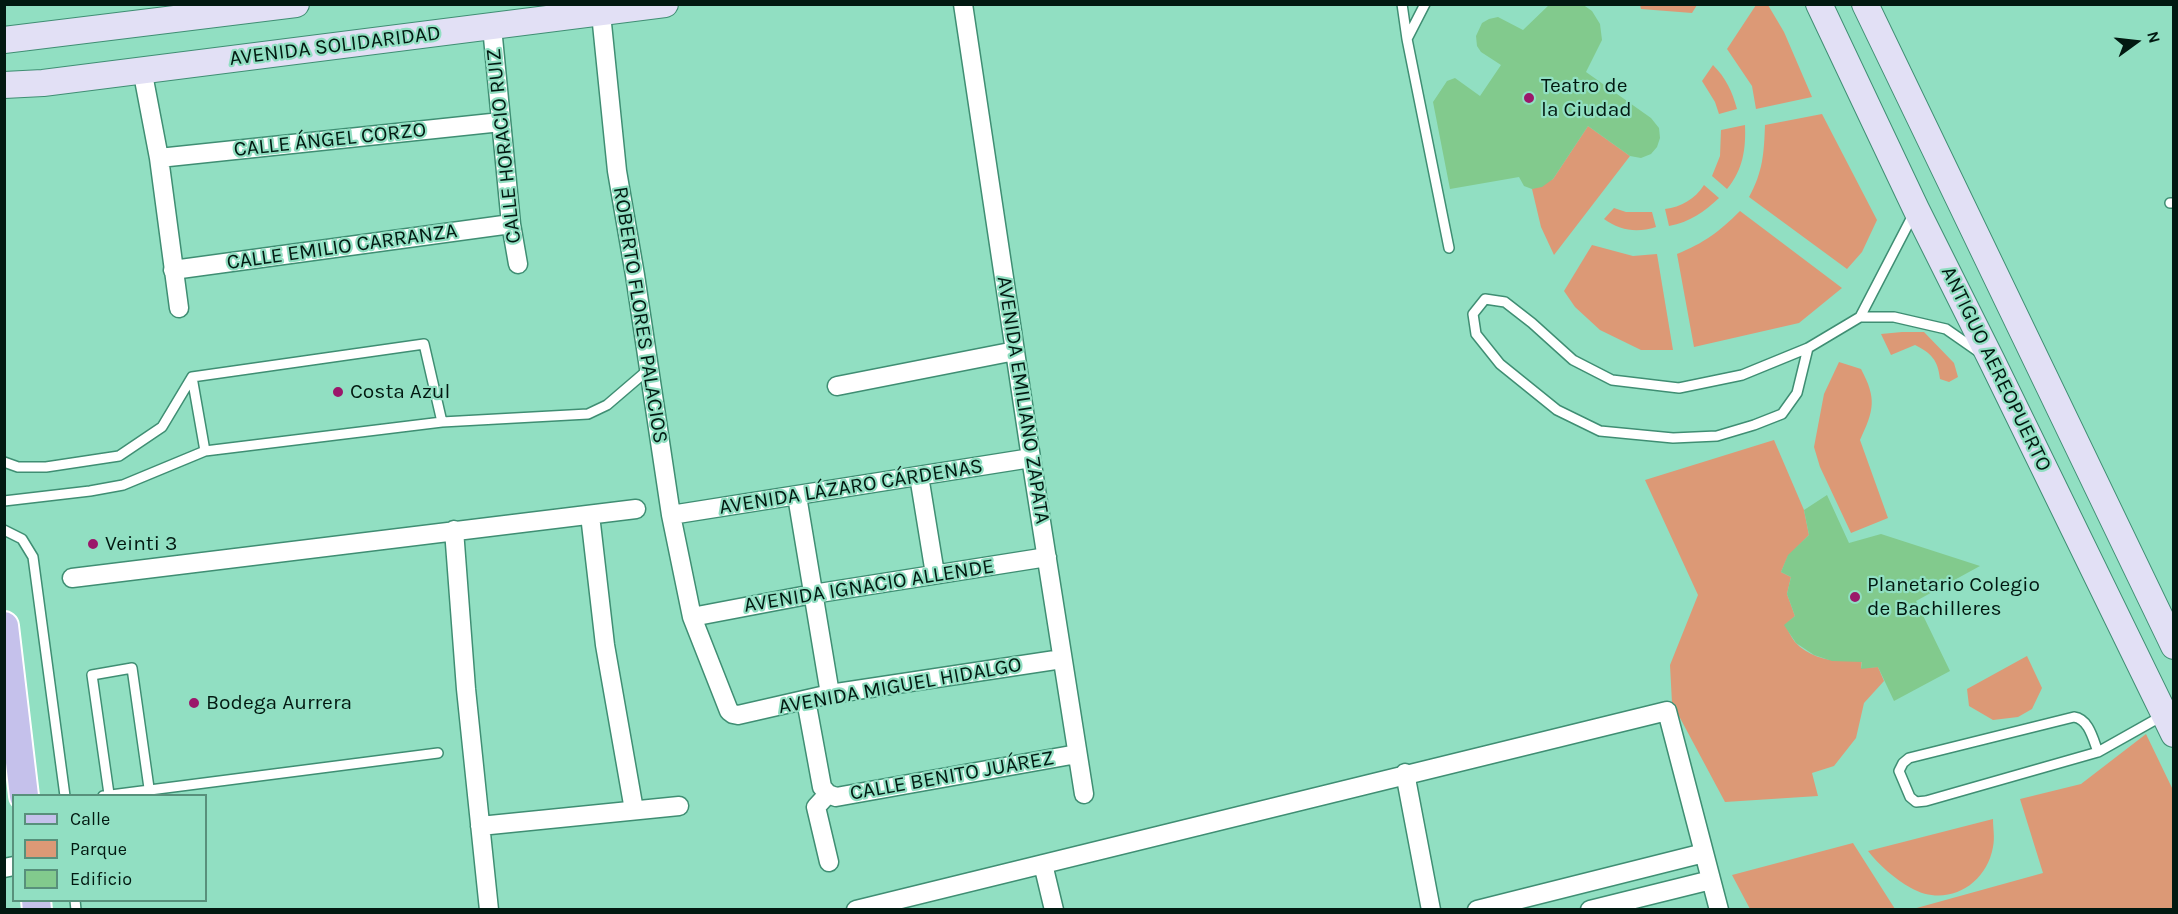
<!DOCTYPE html>
<html>
<head>
<meta charset="utf-8">
<style>
  body { margin:0 }
  #map { position:relative; width:2178px; height:914px; overflow:hidden; background:#91dfc2; font-family:Karla,sans-serif }
  canvas { display:block }
  .frame { position:absolute; inset:0; border:6px solid #021911; pointer-events:none }
  .legend { position:absolute; left:12px; top:794px; width:195px; height:108px; box-sizing:border-box; background:#91dfc2; border:2px solid #58907b; margin:0; padding:8px 10px; list-style:none; font-size:18px; color:#021911 }
  .legend li { display:flex; align-items:center; gap:12px; height:30px }
  .legend b { width:30px; border:2px solid #58907b }
  .north { position:absolute; left:2106px; top:12px; width:60px; height:60px; -webkit-text-stroke:4px #91dfc2; paint-order:stroke; rotate:75deg; font-size:16px; font-weight:700; line-height:24px; text-align:center; color:#021911 }
  .north::after { content:''; display:block; margin:auto; width:21px; height:27px; background:#021911; clip-path:polygon(50% 0,100% 100%,50% 72%,0 100%) }
</style>
</head>
<body>
<div id="map">
<canvas width="2178" height="914"></canvas>
<div class="frame"></div>
<ul class="legend">
<li><b style="height:8px;background:#c5c1eb"></b>Calle</li>
<li><b style="height:16px;background:#dc9976"></b>Parque</li>
<li><b style="height:16px;background:#82ca8d"></b>Edificio</li>
</ul>
<div class="north">N</div>
</div>
<script>
const ctx = document.querySelector('canvas').getContext('2d');
ctx.lineJoin = 'round';
function fill(path, color) {
  ctx.fillStyle = color;
  ctx.fill(path, 'evenodd');
}
function trace(path, color, width, dash) {
  ctx.strokeStyle = color;
  ctx.lineWidth = width;
  ctx.lineCap = dash ? 'butt' : 'round';
  ctx.setLineDash(dash || []);
  ctx.stroke(path);
}
function write(font, color, halo, rows, align = 'center') {
  ctx.font = font + ' Karla,sans-serif';
  ctx.lineWidth = 4.5;
  ctx.setLineDash([]);
  ctx.textBaseline = 'middle';
  ctx.strokeStyle = halo;
  ctx.fillStyle = color;
  for (const [text, x, y, turn = 0] of rows) {
    ctx.save();
    ctx.translate(x, y);
    ctx.rotate((+turn || 0) * Math.PI / 180);
    ctx.textAlign = isNaN(turn) ? turn : align;
    if (halo) ctx.strokeText(text, 0, 0);
    ctx.fillText(text, 0, 0);
    ctx.restore();
  }
}
fill(new Path2D(`
  M1640,5v-1l57,1 -5,8 -51,-4z
  M1756,5h12l16,27 28,65 -56,12 -4,-23 -25,-37z
  M1713,65c13,13 19,26 24,44l-18,5 -4,-12 -13,-21z
  M1822,114l55,106 -15,32 -15,17 -98,-72c14,-25 15,-44 16,-72z
  M1745,125c1,24 -2,45 -18,64l-15,-13 8,-20 1,-26z
  M1588,126l42,30 -76,99 -13,-28 -9,-38 21,-10z
  M1704,185l15,13c-15,14 -29,24 -50,28l-4,-17c16,-2 30,-10 39,-24z
  M1614,208l12,4h26l4,15c-19,6 -35,4 -52,-8z
  M1740,211l102,77 -43,35 -105,24 -17,-93c27,-11 42,-22 63,-43z
  M1592,245l41,11 24,-2 16,96h-32l-41,-20 -25,-23 -11,-16z
  M1902,332h22l30,31 4,14 -9,5 -9,-3c-2,-19 -9,-26 -25,-34l-24,10 -10,-21z
  M1839,362l22,7c16,30 13,41 -1,71l28,78 -37,15 -31,-66 -6,-20 10,-53z
  M1774,440l30,70 5,25 -21,21 -7,16 10,5 -4,17 8,22 -10,9c3,5 6,12 10,17 16,18 45,22 67,17l-1,9 17,-1 6,14 -20,22 -8,35 -22,28 -22,7 6,23 -93,6 -53,-99 -2,-38 28,-70 -53,-115z
  M2027,656l15,32 -10,21 -14,8 -25,3 -24,-14 -2,-17z
  M2146,734l27,56v119h-260l130,-36 -23,-74 61,-15z
  M1993,819c0,9 2,19 0,28 -7,39 -47,61 -82,41 -16,-9 -32,-23 -43,-37z
  M1853,843l42,66h-145l-18,-34z`), '#dc9976');
fill(new Path2D(`
  M1550,4h32l10,7 8,13 2,16 -16,32 65,46 8,10 1,10 -3,9 -6,7 -10,4 -11,-2 -42,-30 -35,53 -11,8 -10,2 -8,-3 -5,-9 -69,12 -17,-87 14,-21 8,-3 25,18 21,-31 -20,-13 -4,-6 -1,-10 6,-13 7,-4 9,-2 25,13z
  M1827,495l22,48 32,-9 99,32 -64,35 34,70 -56,30 -16,-34 -17,2 1,-7 -30,-1 -18,-6 -18,-12 -12,-18 11,-9 -8,-22 4,-17 -10,-5 7,-17 21,-20 -5,-25z`), '#82ca8d');
const service = new Path2D(`
  M1402,4l5,35
  M1425,4l-18,35 42,209
  M2170,203h4
  M1860,317l54,-104
  M1808,348l-11,45 -15,21 -28,11 -37,11 -44,2 -73,-7 -43,-21 -57,-46 -24,-30 -3,-20 12,-15 20,3 27,21 41,37 39,20 67,8 63,-13 66,-27 52,-31h34l52,12 33,23
  M192,377l13,74
  M4,462l14,5h28l73,-11 43,-29 30,-50 232,-33 18,78
  M4,501l86,-10 33,-6 82,-34 237,-29 146,-8 19,-9 42,-36
  M4,530l18,9 11,18 32,239
  M2098,752c-5,-13 -9,-33 -24,-35l-165,41 -6,5 -4,8 11,26 6,5 10,-1 172,-49 64,-36
  M109,794l-17,-119 40,-7 17,120
  M103,796l335,-43
  M75,900l1,10`);
const minor = new Path2D(`
  M600,4l17,167 18,104 36,240 21,102 37,94 4,3 5,1 92,-21 232,-35
  M963,4l68,454 53,336
  M492,27l19,197 7,40
  M142,69l17,89 20,150
  M159,158l342,-36
  M173,270l338,-46
  M837,386l178,-35
  M919,476l16,98
  M797,496l33,198
  M590,515l15,130 29,165
  M671,515l360,-57
  M454,530l12,159 23,221
  M72,578l564,-69
  M692,617l121,-23 234,-37
  M806,700l16,87 6,7
  M1405,773l26,137
  M828,794l8,3 241,-43
  M828,794l-12,13 13,55
  M480,826l199,-20
  M1043,864l11,46
  M4,868l10,-2
  M856,910l811,-199 52,199
  M1477,910l227,-57
  M1590,910l121,-30`);
const secondary = new Path2D(`
  M1819,4l97,205 76,152 182,373
  M1865,4l309,642
  M4,40l292,-36
  M4,85l39,-2 622,-79`);
const primary = new Path2D(`
  M4,626l20,170
  M36,900l1,10`);
trace(service, '#3f8e73', 12);
trace(minor, '#3f8e73', 21);
trace(secondary, '#3f8e73', 28);
trace(primary, '#fff', 32);
trace(service, '#fff', 9);
trace(minor, '#fff', 18);
trace(secondary, '#e2e0f5', 26);
trace(primary, '#c5c1eb', 28);
for (const [x, y, r, color] of [
  [1529,98,6,"#9b176a"],
  [338,392,6,"#9b176a"],
  [93,544,6,"#9b176a"],
  [1855,597,6,"#9b176a"],
  [194,703,6,"#9b176a"]
]) {
  const dot = new Path2D();
  dot.arc(x, y, r, 0, 2 * Math.PI);
  ctx.fillStyle = color;
  ctx.fill(dot);
  trace(dot, '#91dfc2', 2);
}
write('21px', '#021911', '#91dfc2', [
  ["AVENIDA SOLIDARIDAD",335,46,-7],
  ["CALLE ÁNGEL CORZO",330,140,-6],
  ["CALLE HORACIO RUIZ",504,146,-96],
  ["CALLE EMILIO CARRANZA",342,247,-8],
  ["ROBERTO FLORES PALACIOS",640,315,81],
  ["ANTIGUO AEREOPUERTO",1996,369,64],
  ["AVENIDA EMILIANO ZAPATA",1023,400,81],
  ["AVENIDA LÁZARO CÁRDENAS",851,487,-9],
  ["AVENIDA IGNACIO ALLENDE",869,586,-9],
  ["AVENIDA MIGUEL HIDALGO",900,686,-10],
  ["CALLE BENITO JUÁREZ",952,776,-10]
]);
write('21px', '#021911', '#91dfc2', [
  ["Teatro de",1541,86],
  ["la Ciudad",1541,110],
  ["Costa Azul",350,392],
  ["Veinti 3",105,544],
  ["Planetario Colegio",1867,585],
  ["de Bachilleres",1867,609],
  ["Bodega Aurrera",206,703]
], 'left');
</script>
</body>
</html>
